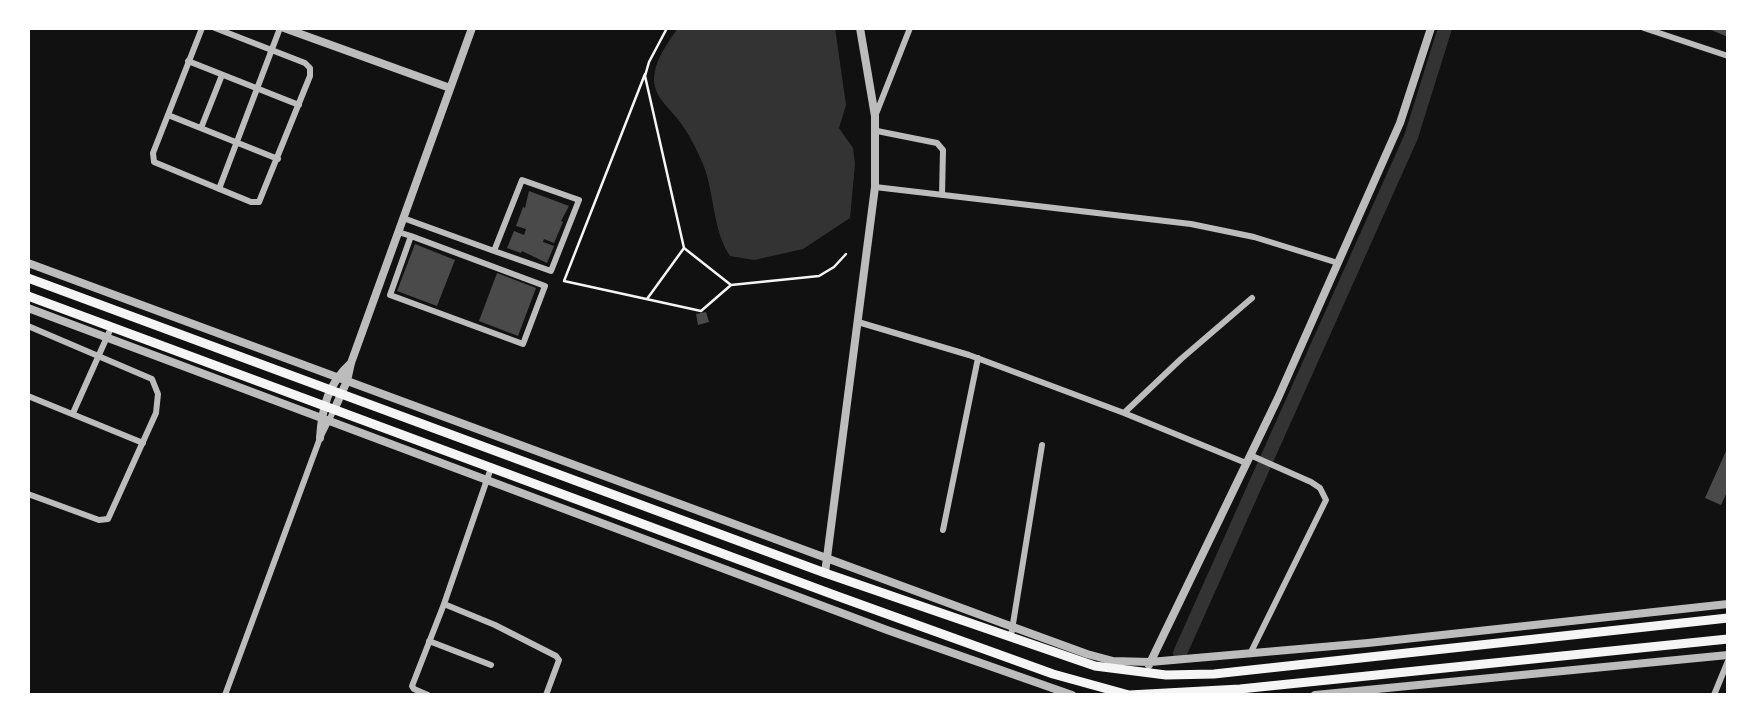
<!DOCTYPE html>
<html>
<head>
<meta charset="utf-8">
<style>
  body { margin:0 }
  #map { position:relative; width:1756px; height:723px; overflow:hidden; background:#111; font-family:"Roboto Condensed",sans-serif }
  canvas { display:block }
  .frame { position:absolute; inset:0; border:30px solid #fff; pointer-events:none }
</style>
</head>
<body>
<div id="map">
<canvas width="1756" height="723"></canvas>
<div class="frame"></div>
</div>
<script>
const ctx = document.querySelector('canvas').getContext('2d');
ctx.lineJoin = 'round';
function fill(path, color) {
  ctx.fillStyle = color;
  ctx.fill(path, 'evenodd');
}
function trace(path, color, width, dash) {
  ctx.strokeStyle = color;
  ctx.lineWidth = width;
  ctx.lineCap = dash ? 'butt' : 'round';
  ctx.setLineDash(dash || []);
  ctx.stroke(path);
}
fill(new Path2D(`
  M678,28h157l11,77 -7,23 14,20 2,16 -5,54 -47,31 -49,11 -24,-4c-18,-27 -15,-62 -27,-92 -6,-14 -14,-30 -23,-42 -8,-11 -22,-22 -25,-35 -5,-21 12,-43 23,-59z`), '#333');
trace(new Path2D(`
  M1180,653l231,-516 34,-109`), '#333', 14);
fill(new Path2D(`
  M1712,28h16v9l-17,-7z
  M529,191l40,15 -8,15 2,1 -9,21 -10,-4 -1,3 11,4 -7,17 -25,-12 -1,2 -14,-5 7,-17 10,4 2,-6 -10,-3 7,-19 2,1z
  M415,244l40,16 -18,46 -40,-15z
  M497,273l39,15 -18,48 -39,-15z
  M706,312l3,10 -11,3 -2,-11z
  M1726,451l2,1v38l-7,15 -16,-7z`), '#4a4a4a');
trace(new Path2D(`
  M667,28l-18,34 -4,14 39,172 47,37 88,-9 15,-9 12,-13
  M645,74l-81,207 137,30 30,-26
  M647,299l37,-51`), '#f5f5f5', 2.5);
trace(new Path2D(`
  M202,28l-49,125 1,9 97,40h8l51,-126v-8l-5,-5 -90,-35
  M1644,28l84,28
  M188,61l111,44
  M876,114l34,-86
  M168,115l110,44
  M201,128l21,-53
  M877,131l60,12 6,7 -1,45
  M875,187l316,37 63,13 84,26
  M219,189l61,-161
  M403,218l91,33 28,-71 57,20 -28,71 -57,-20
  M398,232l13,4 134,50 -22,58 -133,-49 21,-59
  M858,322l111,33 155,58 122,50
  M28,326l124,53 6,15 -2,19 -48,106 -9,1 -71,-26
  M28,396l115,47
  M73,413l38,-85
  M1124,413l57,-54 71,-61
  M943,530l35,-172
  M444,604l51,21 61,31 3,4 -13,35
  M1011,636l31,-191
  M429,641l62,24
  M1250,654l76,-154 -6,-12 -9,-6 -61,-27
  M225,695l95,-257 14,-28
  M428,695l-14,-6 -2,-3 32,-82 47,-136
  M1714,695l14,-34`), '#bcbcbc', 6);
trace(new Path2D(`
  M284,28l166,60
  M28,263l985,364 74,27 26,7 37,1 218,-19 360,-39
  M28,308l859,322 185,65
  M334,410l13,-29 4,-18 121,-335
  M320,438c2,-31 8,-54 31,-75
  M825,573l50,-386v-71l-15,-88
  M1149,665l129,-267 122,-275 31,-95
  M1315,695l413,-40`), '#bcbcbc', 8);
trace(new Path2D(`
  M28,278l797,295 270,93 71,9 48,-1 514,-56
  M28,296l809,300 216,78 76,21 111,-6 488,-50`), '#f5f5f5', 9);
</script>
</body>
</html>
